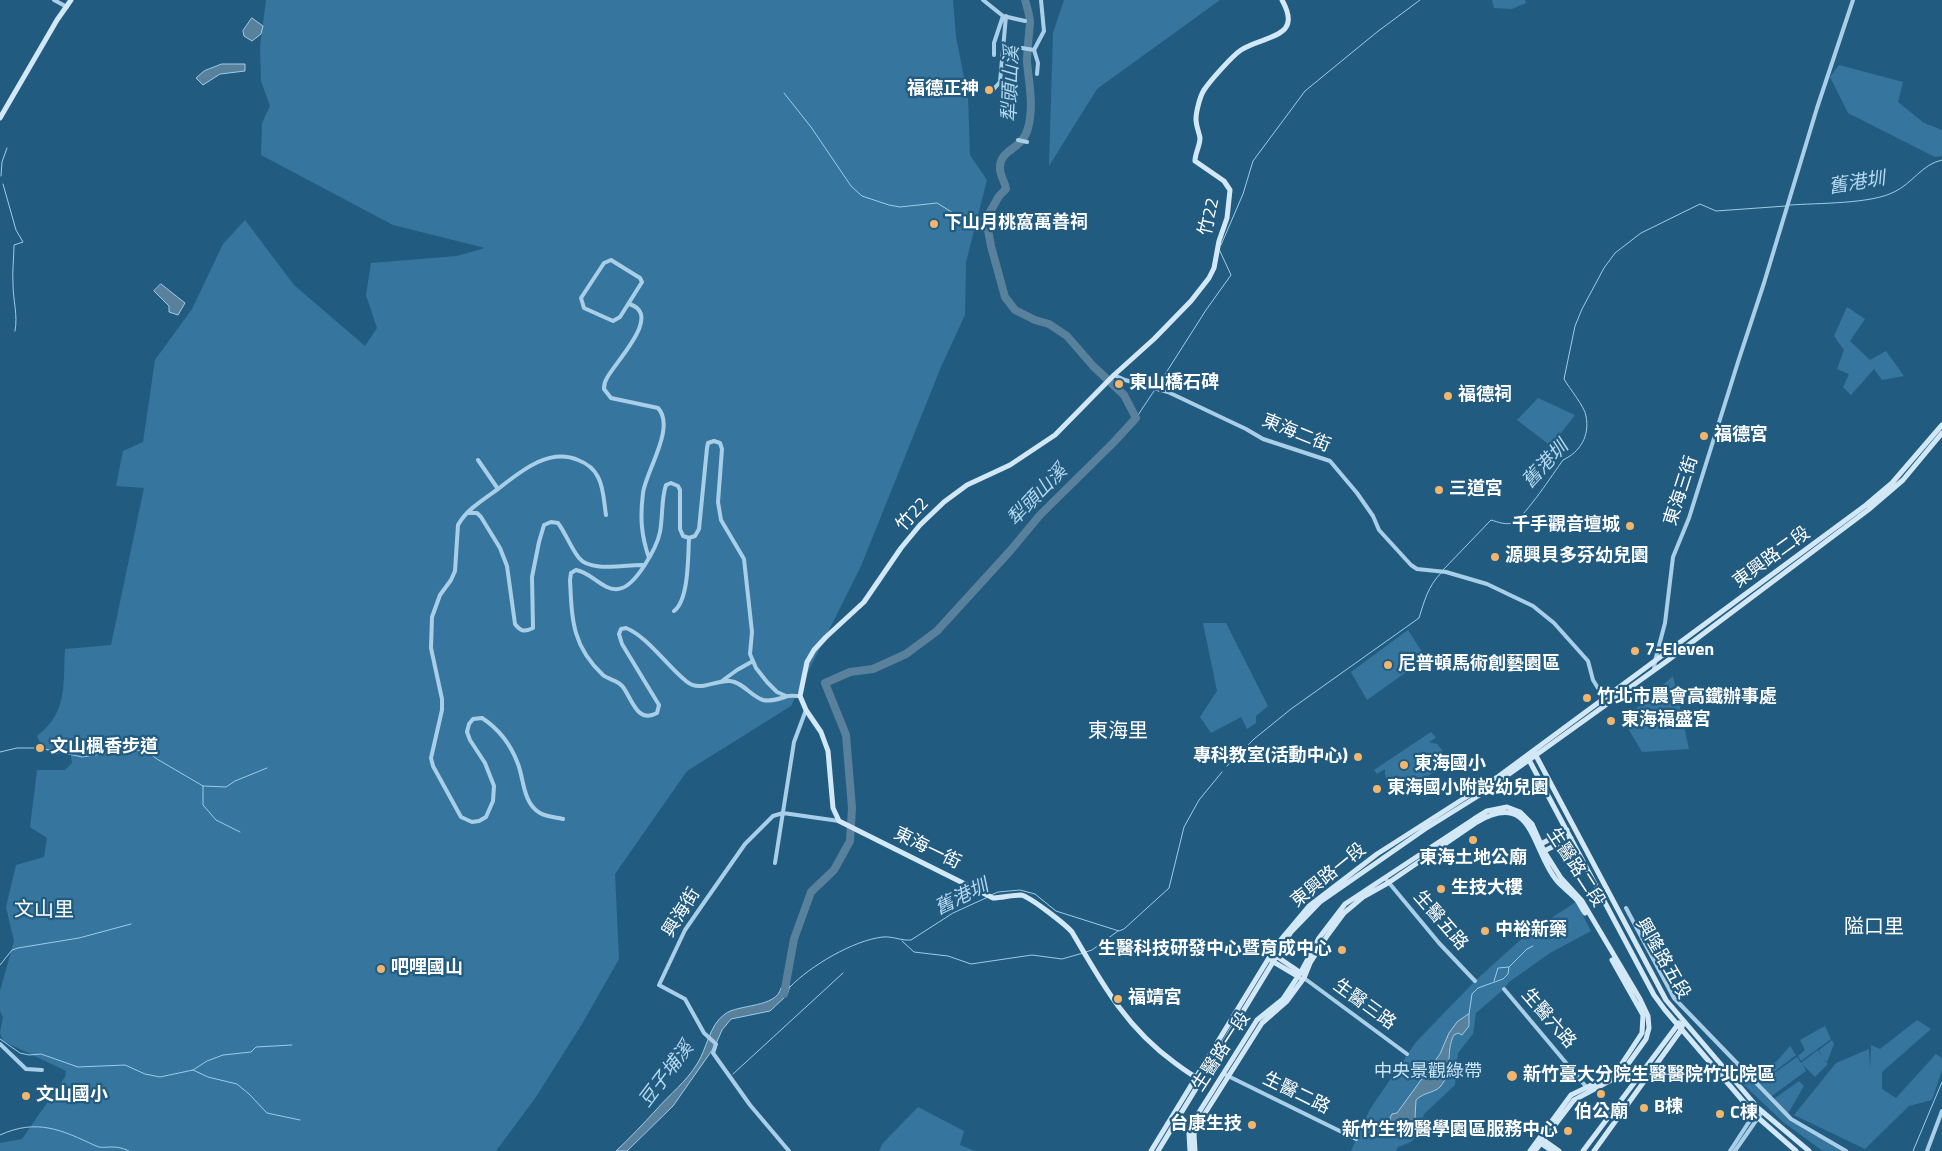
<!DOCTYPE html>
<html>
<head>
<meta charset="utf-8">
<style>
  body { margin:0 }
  canvas { display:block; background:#225b80 }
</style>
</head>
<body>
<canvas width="1942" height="1151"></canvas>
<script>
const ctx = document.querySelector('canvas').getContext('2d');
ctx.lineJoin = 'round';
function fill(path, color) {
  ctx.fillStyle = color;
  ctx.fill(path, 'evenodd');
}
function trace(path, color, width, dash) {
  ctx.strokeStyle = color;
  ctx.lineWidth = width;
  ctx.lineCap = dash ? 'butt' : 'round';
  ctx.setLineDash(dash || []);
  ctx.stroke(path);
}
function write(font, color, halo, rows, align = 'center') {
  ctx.font = font + ' "Titillium Web","Noto Sans TC",sans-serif';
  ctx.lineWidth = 4.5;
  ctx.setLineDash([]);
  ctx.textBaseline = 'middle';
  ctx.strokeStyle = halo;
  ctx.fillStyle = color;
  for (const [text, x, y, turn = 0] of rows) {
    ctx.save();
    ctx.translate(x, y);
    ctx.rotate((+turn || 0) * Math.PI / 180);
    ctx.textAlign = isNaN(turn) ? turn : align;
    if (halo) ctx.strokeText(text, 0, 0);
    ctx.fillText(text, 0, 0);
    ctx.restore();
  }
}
fill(new Path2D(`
  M266,0h687l3,37 12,60 2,58 17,25 -21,82 -1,53 -24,52 -80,199 -70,140 -104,65 -72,103 4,85 -37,65 -46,73 -40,54h-496v-8l22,-4 43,-62 1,-6 -63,-30 -3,-8 3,-16 -3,-6v-20l14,-50 -8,-34 10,-42 28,-8 3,-19 -17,-11 7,-57h28l7,-7 -2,-13 -15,5 -12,-6 -6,-13c31,-23 26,-53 28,-87l46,-4 33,-157 -28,-2 7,-35 20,-9 12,-82 37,-51 31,-65 22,-24 49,65 71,61 12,-18 -11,-33 5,-32 86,-7 28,-8 -92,-23 -132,-70 1,-32 8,-17 -9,-25 -1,-34z
  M1064,0h156l-123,89 -48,77 4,-133z
  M1492,0h33l1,3 -14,6 -18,-1z
  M1839,65l64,17 -5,20 26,21 18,7v26l-7,1 -87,-44 -18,-36z
  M1847,307l18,12 -15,22 20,19 16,-9 18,25 -22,4 -8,-11 -23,26 -8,-8 6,-13 -12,-5 7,-19 -10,-14z
  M1538,398l37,17 -24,31 -34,-26z
  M1203,623h23l42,83 -12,10v7l-9,6 -6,-12 -30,16 -11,-16 17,-26z
  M1408,630l18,28 -59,42 -16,-28z
  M1673,676l16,73 -47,3 -19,-32z
  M1431,732l5,6 -7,4 8,2c22,21 -18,37 -33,45 -13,0 -20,-7 -19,-20l-8,5 -3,-4z
  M1576,902l15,29 -41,22 -41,29 -5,7 -28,24 -3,21 -15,19 -3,32 -31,29 -5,20 -8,8 -13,5 -2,4h-45l19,-42 46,-67 59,-61 53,-48z
  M1917,1020l14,9 -49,43v17l14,9 40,-44 6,4v12l-10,30 -23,6 -44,43 -71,-34 42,-52 33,-14 1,20 1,-24 9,4z
  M1825,1026l6,13 -30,22 -3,-5 7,-6 -5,-10z
  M1832,1040l2,4 -7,18 -4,-3 5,5 -13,13 -12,-12 3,6 -37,27 -13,-12 41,-29 4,6 17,-13 5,8 -4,-8z
  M1790,1046l6,9 -40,31 -6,-7 19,-15 7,-2z
  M1739,1072l4,1 39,40 -11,-12 28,-20 5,5 -18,31 4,4 54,30h-21l-40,-29 -40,-38 -5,-6z
  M918,1107l46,24 -4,14 15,6h-96l4,-8z`), '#36759e');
const water = new Path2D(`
  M252,18l11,8 -2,8 -9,7 -8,-5 -1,-5z
  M222,64h23v7l-25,3 -17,11 -7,-7 8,-7z
  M161,284l24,19 -7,12 -9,-3v-6l-15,-15z
  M787,985l3,1 -3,9 -17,16 -39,8 -9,11 -7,16 -42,60 -46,45h-11c14,-13 27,-27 40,-41 14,-16 30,-28 41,-46 10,-15 12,-39 28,-50 13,-10 52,-6 56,-26z
  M1469,1014v12l-7,9 -4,-2 -4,2c-9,16 0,36 -14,52 -6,6 -16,5 -24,13l-1,18 -7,10h-6l-3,5h-4l1,-3 -5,-2 -1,-10 2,-4 5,-1 43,-59 9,-21 8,-11z`);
fill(water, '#59819b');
trace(water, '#9ccce8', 1);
trace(new Path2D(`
  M784,93l27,34 40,59 11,10 27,9 11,2 37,-4 26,16h23
  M1,176l1,-14 5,-14
  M3,184l13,46 7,12 -9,3c0,13 -2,26 -1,39 0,16 5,31 2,47
  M1790,205c28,-2 81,-1 104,-13 18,-8 28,-28 48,-32
  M1221,245l22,-51 10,-33 52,-70 72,-59 43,-32
  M1157,387l49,-77 25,-35 -12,-26
  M1136,418l18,-27
  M1443,570l48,-50c7,2 16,6 23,2 12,-7 39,-48 49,-62 17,-8 27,-24 23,-44 -1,-9 -17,-28 -22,-37l11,-53 7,-17 22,-41 11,-15 26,-20 59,-29 16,7 70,-5
  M0,752l17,-4h23l42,9 46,-7 18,1 11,8 46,27 23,1 9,-6 32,-13
  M1227,766l27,-27 37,-30 128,-91c5,-16 9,-32 22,-45
  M203,786v19l13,15 24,12
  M991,895l7,-3 22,-2 15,4 21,17 63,20 5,-2 45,-41 15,-61 15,-27 23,-28
  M902,941l12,11 34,4 23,8 61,-9 30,4 21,-6
  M1086,952l6,-2 26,-19
  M0,965l12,-15 6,-2 61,-10 52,-14
  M1494,981l4,-13 11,-1
  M790,987c20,-21 64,-47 93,-50 9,-1 19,4 28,3l42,-27 35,-16
  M1469,1014l3,-20 6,-6 25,-9 5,-5 1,-7 18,-18 6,-3
  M0,1039l20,14 9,2 12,-1 37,13 47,-2 20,9 15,3 33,-7 14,-9 16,-6 28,-3 5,-5 36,-2
  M193,1070l15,7 29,7 12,10 18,19 33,7
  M733,1074l110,-101
  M0,1135c37,-17 62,-5 96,11 8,4 18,-3 33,5
  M1913,1151l29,-69`), '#9ccce8', 1);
trace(new Path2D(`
  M784,994l10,-55 17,-47 23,-22 16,-29 2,-33 -6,-73 -21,-52 25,-11 23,-3 33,-15 31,-23 73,-80 30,-36 74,-73 22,-24 -12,-23 -31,-29 -26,-30 -18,-12 -14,-4 -20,-10 -10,-13 -14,-51 -5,-27 13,-23 7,-7c-1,-8 -7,-14 -6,-23 1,-17 23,-17 28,-38 6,-22 1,-45 -1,-66 0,-13 2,-26 3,-39 0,-7 -3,-16 -5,-23`), '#59819b', 8);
trace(new Path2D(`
  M54,0l13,7
  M983,0l20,16 22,5
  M1022,48l12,2 4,13 -1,11
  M1034,50l10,-19 -3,-31
  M994,55v-12l9,-27
  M992,91l8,-9 6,-66
  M1018,140l9,2
  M611,260l29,18 2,4 -22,35 -7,4 -29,-13 -3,-10 23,-35z
  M629,304c35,10 -14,58 -22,74 -2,3 -3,7 -3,11l7,9 47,10c18,19 -12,63 -15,85 -3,24 -2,42 6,65
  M1114,375l11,5 43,12 78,37 17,10 67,22 27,32 16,23 6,14 32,35 6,4 29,3 41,12 46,22 21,17 34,38 5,19 13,21
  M478,460l20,29c-14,10 -32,21 -40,36l-3,46 -4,9 -11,15 -8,22 -1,31 11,51v11l-11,48 2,8 28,51 11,5 7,-1 7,-4 7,-16 1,-15 -9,-23 -15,-23 -3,-8 2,-8 4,-5 9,-1c17,11 29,27 36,46 6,16 5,39 22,49 7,4 15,4 23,6
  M498,489c22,-17 51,-42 80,-29 8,3 16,9 20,17 6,11 6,26 8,38
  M468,513h9l4,4 19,31 7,18 8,58c6,8 10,8 18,4l-1,-51 7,-35 5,-17 7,-3 7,1c8,11 13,25 21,35 12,15 48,6 65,7
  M674,611c15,-11 14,-55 15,-73
  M1654,669l1,-8 10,-38 8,-66 16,-39 49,-156 26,-79 53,-175 36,-108
  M722,681l15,-11 16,-9
  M786,696l-9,-4 -10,-10 -11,-14 -6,-14 2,-22 -8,-73 -23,-39 -3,-18 4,-53 -2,-6 -6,-2 -6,2 -1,5 -8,81 -4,7 -6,2 -6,-2 -3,-7v-39l-2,-4 -7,-3 -5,2c-5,15 -3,31 -6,47 -3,15 -25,56 -42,57 -15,2 -27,-17 -42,-19l-5,3 -1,7c2,40 2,66 33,95 6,5 15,5 20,12 9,12 14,37 34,26l2,-8 -37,-61 -3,-10 2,-5 5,-1c22,9 41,38 60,53 14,12 28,-1 44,0 12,1 21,15 33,19 8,2 15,-1 22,-3 4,-2 10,-1 15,-1
  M775,863l19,-121 12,-32
  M1385,878l54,65 36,38
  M1626,908l48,90 117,121 55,32
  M1304,978l103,76
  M1504,989l84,100
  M0,1044l26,25 16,1
  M1224,1074l132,65
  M789,1151l-39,-46 -37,-52 3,-9 -12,-11 -19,-34 -26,-14 26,-55 18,-26 42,-60 28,-28 10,-3 56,8
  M1730,1151l28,-43
  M1735,1151l27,-39
  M1927,1151l15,-40`), '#a8cfe7', 4);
trace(new Path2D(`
  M0,118l57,-98 14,-20
  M1534,752l132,248 92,108 51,43
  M1528,758l126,237 11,15 90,105 41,36
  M1540,846l1,-2 26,-14
  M1542,850l2,1 27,-13
  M1273,956h3l25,17
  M1272,961l27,16
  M1201,1080c-10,-5 -18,-11 -26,-17 -49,-35 -74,-81 -103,-131 -7,-8 -43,-36 -51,-37 -10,0 -19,3 -28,3l-154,-77 -6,-13 -5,-57 -7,-19 -15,-22 -6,-14 7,-34 7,-12 12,-13 38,-35 37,-54 19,-23 24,-23 23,-17 43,-20 45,-30 59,-60 40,-36 37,-38 18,-23 5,-10 5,-27 8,-23 3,-28 -6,-9 -29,-20c0,-8 5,-15 5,-23 -1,-6 -4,-12 -4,-19 0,-7 4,-23 8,-29 6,-9 28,-34 37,-40 23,-15 63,-11 41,-50
  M1542,1139l17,12
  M1539,1142l13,9
  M1151,1151l127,-208 31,-37 68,-52 122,-78 367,-271 26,-22 50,-58
  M1158,1151l115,-189 18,-30 29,-30 105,-73 53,-33 58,-41 131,-94 201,-151 35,-30 39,-47
  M1190,1151l-1,-17 2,-9 66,-105 26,-21 18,-27 18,-34 26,-34 129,-85 13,-8 20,-4 13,5 12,12 12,27 17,27 21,23 58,98 8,17 1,12 -3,11 -23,32 -8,7 -41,22 -39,51
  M1195,1151l-1,-17 3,-8 65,-103 25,-22 17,-23 6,-15 17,-27 17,-23 19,-16 25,-14 89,-61c57,-33 54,28 80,59 6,7 14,12 20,19 3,4 5,9 8,13
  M1530,1151l41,-56 37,-18 9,-6 25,-38 1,-18 -31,-55
  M1583,1151l96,-128
  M1594,1151l87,-121 3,-9`), '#d2e8f6', 5);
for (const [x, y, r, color] of [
  [989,90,5,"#f3b56b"],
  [934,224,5,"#f3b56b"],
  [1119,384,5,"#f3b56b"],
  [1448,396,5,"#f3b56b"],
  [1704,436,5,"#f3b56b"],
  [1439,490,5,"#f3b56b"],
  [1630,526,5,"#f3b56b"],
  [1495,557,5,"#f3b56b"],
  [1635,651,5,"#f3b56b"],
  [1388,665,5,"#f3b56b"],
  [1587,698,5,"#f3b56b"],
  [1611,721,5,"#f3b56b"],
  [40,748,5,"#f3b56b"],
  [1358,757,5,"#f3b56b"],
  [1404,765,5,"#f3b56b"],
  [1377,789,5,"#f3b56b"],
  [1473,840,5,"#f3b56b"],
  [1441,889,5,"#f3b56b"],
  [1485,931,5,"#f3b56b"],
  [1342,950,5,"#f3b56b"],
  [381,969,5,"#f3b56b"],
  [1118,999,5,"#f3b56b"],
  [1512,1076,6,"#f3b56b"],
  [1601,1094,5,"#f3b56b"],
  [26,1096,5,"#f3b56b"],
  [1644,1108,5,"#f3b56b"],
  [1720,1114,5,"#f3b56b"],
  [1252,1125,5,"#f3b56b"],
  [1568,1131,5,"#f3b56b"]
]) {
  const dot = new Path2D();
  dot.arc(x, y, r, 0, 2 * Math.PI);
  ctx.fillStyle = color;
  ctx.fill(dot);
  trace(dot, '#225b80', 2);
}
write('bold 18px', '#fff', '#225b80', [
  ["福德正神",979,90,"right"],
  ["下山月桃窩萬善祠",944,224],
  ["東山橋石碑",1129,384],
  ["福德祠",1458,396],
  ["福德宮",1714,436],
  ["三道宮",1449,490],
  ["千手觀音壇城",1620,526,"right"],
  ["源興貝多芬幼兒園",1505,557],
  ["7-Eleven",1645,651],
  ["尼普頓馬術創藝園區",1398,665],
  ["竹北市農會高鐵辦事處",1597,698],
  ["東海福盛宮",1621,721],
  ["文山楓香步道",50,748],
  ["專科教室(活動中心)",1348,757,"right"],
  ["東海國小",1414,765],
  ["東海國小附設幼兒園",1387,789],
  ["東海土地公廟",1473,859,"center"],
  ["生技大樓",1451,889],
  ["中裕新藥",1495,931],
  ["生醫科技研發中心暨育成中心",1332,950,"right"],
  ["吧哩國山",391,969],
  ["福靖宮",1128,999],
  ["新竹臺大分院生醫醫院竹北院區",1523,1076],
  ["文山國小",36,1096],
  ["B棟",1654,1108],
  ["伯公廟",1601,1113,"center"],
  ["C棟",1730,1114],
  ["台康生技",1242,1125,"right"],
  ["新竹生物醫學園區服務中心",1558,1131,"right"]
], 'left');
write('18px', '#fff', '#225b80', [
  ["竹22",1210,217,-77],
  ["東海二街",1296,434,22],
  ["東海三街",1682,491,-72],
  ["竹22",913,515,-47],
  ["東興路二段",1772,558,-36],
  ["東海一街",927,849,26],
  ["生醫路二段",1575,868,57],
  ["東興路一段",1329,876,-39],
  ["興海街",682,913,-58],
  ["生醫五路",1440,921,49],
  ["興隆路五段",1662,959,60],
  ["生醫三路",1364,1005,36],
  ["生醫六路",1548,1019,49],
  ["生醫路一段",1222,1052,-57],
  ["生醫二路",1296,1094,26]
]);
write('18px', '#cce6f6', '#225b80', [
  ["中央景觀綠帶",1428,1073]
]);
write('italic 19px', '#b4d8ef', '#225b80', [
  ["犁頭山溪",1012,84,-88],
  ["舊港圳",1857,184,-9],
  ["舊港圳",1546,465,-47],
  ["犁頭山溪",1038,496,-46],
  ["舊港圳",962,898,-26],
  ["豆子埔溪",667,1075,-53]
]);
write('20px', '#fff', '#225b80', [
  ["東海里",1118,732],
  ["文山里",44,911],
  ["隘口里",1874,928]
]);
</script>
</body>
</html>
